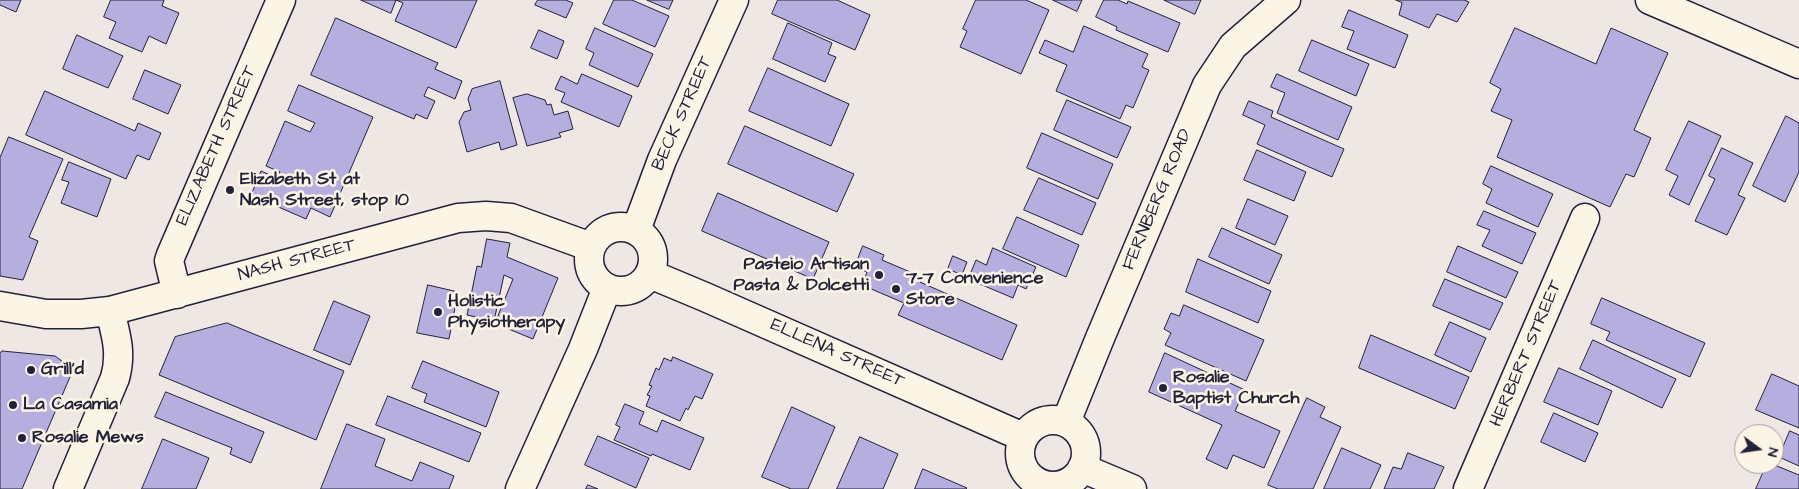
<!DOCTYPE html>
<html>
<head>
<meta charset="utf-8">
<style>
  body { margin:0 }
  #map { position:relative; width:1799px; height:489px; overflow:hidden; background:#eee7e4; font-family:"Architects Daughter",sans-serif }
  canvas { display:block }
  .north { position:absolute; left:1734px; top:424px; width:50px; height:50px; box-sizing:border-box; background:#fcf5e5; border:1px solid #a5a1a1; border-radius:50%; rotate:104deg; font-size:14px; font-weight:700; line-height:20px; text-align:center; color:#22223b }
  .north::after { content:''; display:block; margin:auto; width:18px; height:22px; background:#22223b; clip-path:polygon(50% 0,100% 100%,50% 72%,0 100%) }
</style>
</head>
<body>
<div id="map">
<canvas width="1799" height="489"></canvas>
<div class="north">N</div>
</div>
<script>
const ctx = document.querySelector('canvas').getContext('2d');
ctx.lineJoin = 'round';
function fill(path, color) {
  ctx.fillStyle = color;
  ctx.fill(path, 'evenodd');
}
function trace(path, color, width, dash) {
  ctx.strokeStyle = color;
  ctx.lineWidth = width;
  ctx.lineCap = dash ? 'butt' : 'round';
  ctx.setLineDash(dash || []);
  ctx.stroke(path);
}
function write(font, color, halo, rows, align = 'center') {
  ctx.font = font + ' "Architects Daughter",sans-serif';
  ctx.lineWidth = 5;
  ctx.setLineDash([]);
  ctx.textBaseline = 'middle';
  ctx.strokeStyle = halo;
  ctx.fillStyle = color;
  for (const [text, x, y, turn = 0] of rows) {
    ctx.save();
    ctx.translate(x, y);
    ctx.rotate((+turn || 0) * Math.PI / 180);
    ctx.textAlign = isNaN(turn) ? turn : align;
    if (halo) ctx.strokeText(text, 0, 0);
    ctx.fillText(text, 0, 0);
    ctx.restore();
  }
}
const building = new Path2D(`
  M0,0h21l-5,12 -16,-7z
  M111,0h53l-2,6 17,7 -13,31 -17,-8 -7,16 -33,-14 7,-16 -12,-5z
  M361,0h116l-21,48 -61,-27 8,-18 -7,-3 -5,13z
  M538,0h28l7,3 -7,15 -31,-13z
  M614,0h18l37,16 -14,31 -52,-23z
  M647,0h26l-4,9z
  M778,0h59l33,15 -15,35 -83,-36z
  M976,0h50l23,10 -28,64 -61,-27 7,-16 -4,-2z
  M1053,0h29l-5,11z
  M1104,0h14l9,4 1,-3 52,22 -12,29 -52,-22 1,-3 -21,-10z
  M1164,0h37l-6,14z
  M1396,0h68l5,2 -12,20 -20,-8 -8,14 -30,-13 3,-12z
  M1349,10l59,25 -13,33 -48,-19 7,-18 -12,-4z
  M336,18l102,45 -3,6 27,12 -7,18 -27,-12 -4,9 11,5 -8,18 -11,-5 -2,5 -103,-44z
  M788,23l44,20 -4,11 8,3 -11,25 -52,-23z
  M1084,26l64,28 -6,13 7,3 -16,38 -7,-3 -6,14 -64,-28 11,-26 -28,-12 6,-13 28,12z
  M595,28l58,26 -15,33 -49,-22 5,-12 -8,-4z
  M1515,28l81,36 15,-36 57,25 -34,77 17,8 -17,39 -8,-3 -16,33 -113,-50 15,-37 -21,-9 10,-22 -11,-6z
  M539,30l25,11 -7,18 -26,-11z
  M77,35l46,21 -15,32 -45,-19z
  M1312,40l57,24 -13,32 -57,-25z
  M768,68l81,36 -18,42 -82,-35z
  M145,70l36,15 -13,29 -35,-15z
  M582,74l50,22 -13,31 -58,-25 4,-9 -10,-4 6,-13 16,8z
  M1277,74l75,33 -14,33 -61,-27 8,-20 -14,-6z
  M500,81l17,64 -16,5 -2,-8 -32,10 -8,-30 5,-10 7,-2 -3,-11 4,-10z
  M299,85l74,32 -43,100 -19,-9 -5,11 -55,-24 10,-24 16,7 3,-6 -14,-6 19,-45 25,11 5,-9 -27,-12z
  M45,91l90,40 3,-8 23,10 -12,27 -12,-5 -11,24 -100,-44z
  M527,94l18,6 2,5 4,-1 3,11 14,-4 5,18 -14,4 2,4 -34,9 -14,-48z
  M1067,100l64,27 -14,31 -63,-28z
  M1249,101l24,10 -2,6 73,32 -12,28 -75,-33 8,-19 -22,-10z
  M1786,116l13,7v49l-14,30 -32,-16z
  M1689,121l32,15 -32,69 -20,-10 9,-19 -12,-6z
  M745,126l109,48 -17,38 -109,-48z
  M1042,133l71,31 -15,35 -71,-31z
  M9,137l54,22 -34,78 9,4 -15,39 -23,-4v-118z
  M1722,148l31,15 -15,32 7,3 -18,37 -32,-14 20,-42 -6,-3z
  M1257,150l49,22 -12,29 -50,-21z
  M69,162l42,17 -14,38 -36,-14 8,-21 -7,-2z
  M1491,166l62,28 -15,33 -52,-24 6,-14 -9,-5z
  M1039,178l57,25 -14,32 -58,-25z
  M718,193l111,49 -16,37 -111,-48z
  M1248,199l40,17 -13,29 -39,-17z
  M1484,211l52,22 -14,31 -40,-18 8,-16 -13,-5z
  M1017,217l62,28 -13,32 -63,-28z
  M1222,228l60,27 -13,29 -60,-27z
  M487,239l23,4 -3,14 51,21 -25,61 -27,-11 2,-5 -11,-5 16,-39 -9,-4 -10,46 -27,-6 10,-49 4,1z
  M863,246l21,9 -2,5 40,17 -2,5 97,43 -15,35 -104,-45 6,-12 -42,-18 5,-13 -12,-5z
  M1458,246l60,26 -12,26 -59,-26z
  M993,248l43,19 -10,22 -8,-4 -5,13 -45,-19 8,-19 10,5z
  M953,256l14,6 -5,13 -14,-6z
  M1198,259l73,32 -13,32 -72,-31z
  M1445,279l58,24 -13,27 -57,-24z
  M428,285l30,7 -9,47 -32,-6z
  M1602,298l103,45 -15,34 -84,-37 4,-8 -19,-8z
  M334,301l36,15 -20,49 -36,-15z
  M1184,305l80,35 -18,41 -81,-36 6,-12 -7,-4 7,-16 8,3z
  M1450,322l36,16 -15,34 -36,-17z
  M227,323l117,48 -28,69 -157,-65 16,-38z
  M1371,335l98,42 -14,32 -96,-41z
  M1593,340l83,39 -14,29 -82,-39z
  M2,351l53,5 11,8 4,13 -48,112h-22v-135z
  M1165,353l80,37 -10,21 45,20 -16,37 -31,-13 -6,14 -21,-10 16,-34 -73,-33z
  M673,357l40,17 -11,25 -7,-3 -7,14 -2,-2 -6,13 -34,-15 4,-10 -3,-1 5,-9 -3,-1 7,-17 3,2 5,-12 7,3z
  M423,361l76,31 -13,35 -62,-25 3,-8 -15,-6z
  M1559,368l53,23 -14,34 -54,-23z
  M1772,374l27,12v42l-43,-18z
  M166,392l98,40 -13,31 -21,-9 2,-6 -77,-31z
  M388,396l93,37 -12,29 -93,-37z
  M1307,398l18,9 -5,10 21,10 -28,62h-35l-10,-4z
  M625,404l19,8 -5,12 18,8 5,-12 42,18 -14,32 -38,-16 -1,2 -37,-16 6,-13 -4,-2z
  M792,407l43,20 -27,62h-17l-29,-12z
  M1554,413l44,20 -13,29 -44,-20z
  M347,424l38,15 -10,27 37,15 8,-19 34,14 -5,13h-128z
  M1790,431l9,4v31l-20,-9z
  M598,436l51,22 -13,30 -51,-23z
  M860,437l38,17 -15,35h-46z
  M163,439l46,19 -13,31h-54z
  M1342,448l39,17 -11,24h-46z
  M1408,453l36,14 -10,22h-50l9,-22 8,2z
  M1767,464h5l27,11v14h-43z
  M923,469l44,19 -1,1h-51z
  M588,485l10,4h-12z`);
fill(building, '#b5aedf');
trace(building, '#22223b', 1);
const minor = new Path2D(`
  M1650,0l149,64
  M636,230l26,-70 72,-160
  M68,489l47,-111c7,-25 1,-43 -5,-67
  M520,489l63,-140 24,-61
  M1468,489l117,-271`);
const tertiary = new Path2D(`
  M589 259a32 32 0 1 1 64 0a32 32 0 1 1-64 0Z
  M650,274l55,23 318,140
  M177,294l-8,-33 2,-6 110,-255
  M0,306l46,8h35l29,-3 348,-93 28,-2 25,2 80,29
  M1020 453a33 33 0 1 1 66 0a33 33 0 1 1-66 0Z
  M1066,422l34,-84 107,-253 26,-39 53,-46
  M1082,468l50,21`);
trace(minor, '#22223b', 31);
trace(tertiary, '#22223b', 31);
trace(minor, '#fcf5e5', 28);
trace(tertiary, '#fcf5e5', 28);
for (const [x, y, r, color] of [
  [230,190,5,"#22223b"],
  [879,275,5,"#22223b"],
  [896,289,5,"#22223b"],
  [438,312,5,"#22223b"],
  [31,370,5,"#22223b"],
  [1163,388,5,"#22223b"],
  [13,405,5,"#22223b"],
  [22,438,5,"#22223b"]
]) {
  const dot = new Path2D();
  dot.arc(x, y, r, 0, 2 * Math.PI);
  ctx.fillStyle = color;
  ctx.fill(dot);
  trace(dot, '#fcf5e5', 2);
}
write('18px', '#22223b', '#fcf5e5', [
  ["BECK STREET",683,114,-66],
  ["ELIZABETH STREET",217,146,-66],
  ["FERNBERG ROAD",1158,200,-67],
  ["NASH STREET",297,261,-15],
  ["ELLENA STREET",837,354,24],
  ["HERBERT STREET",1527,354,-67]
]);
write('bold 18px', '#22223b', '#fcf5e5', [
  ["Elizabeth St at",240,180],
  ["Nash Street, stop 10",240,201],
  ["Pasteio Artisan",869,265,"right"],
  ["Pasta & Dolcetti",869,286,"right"],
  ["7-7 Convenience",906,279],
  ["Store",906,300],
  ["Holistic",448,302],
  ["Physiotherapy",448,323],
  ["Grill'd",41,370],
  ["Rosalie",1173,378],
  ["Baptist Church",1173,399],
  ["La Casamia",23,405],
  ["Rosalie Mews",32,438]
], 'left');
</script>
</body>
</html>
